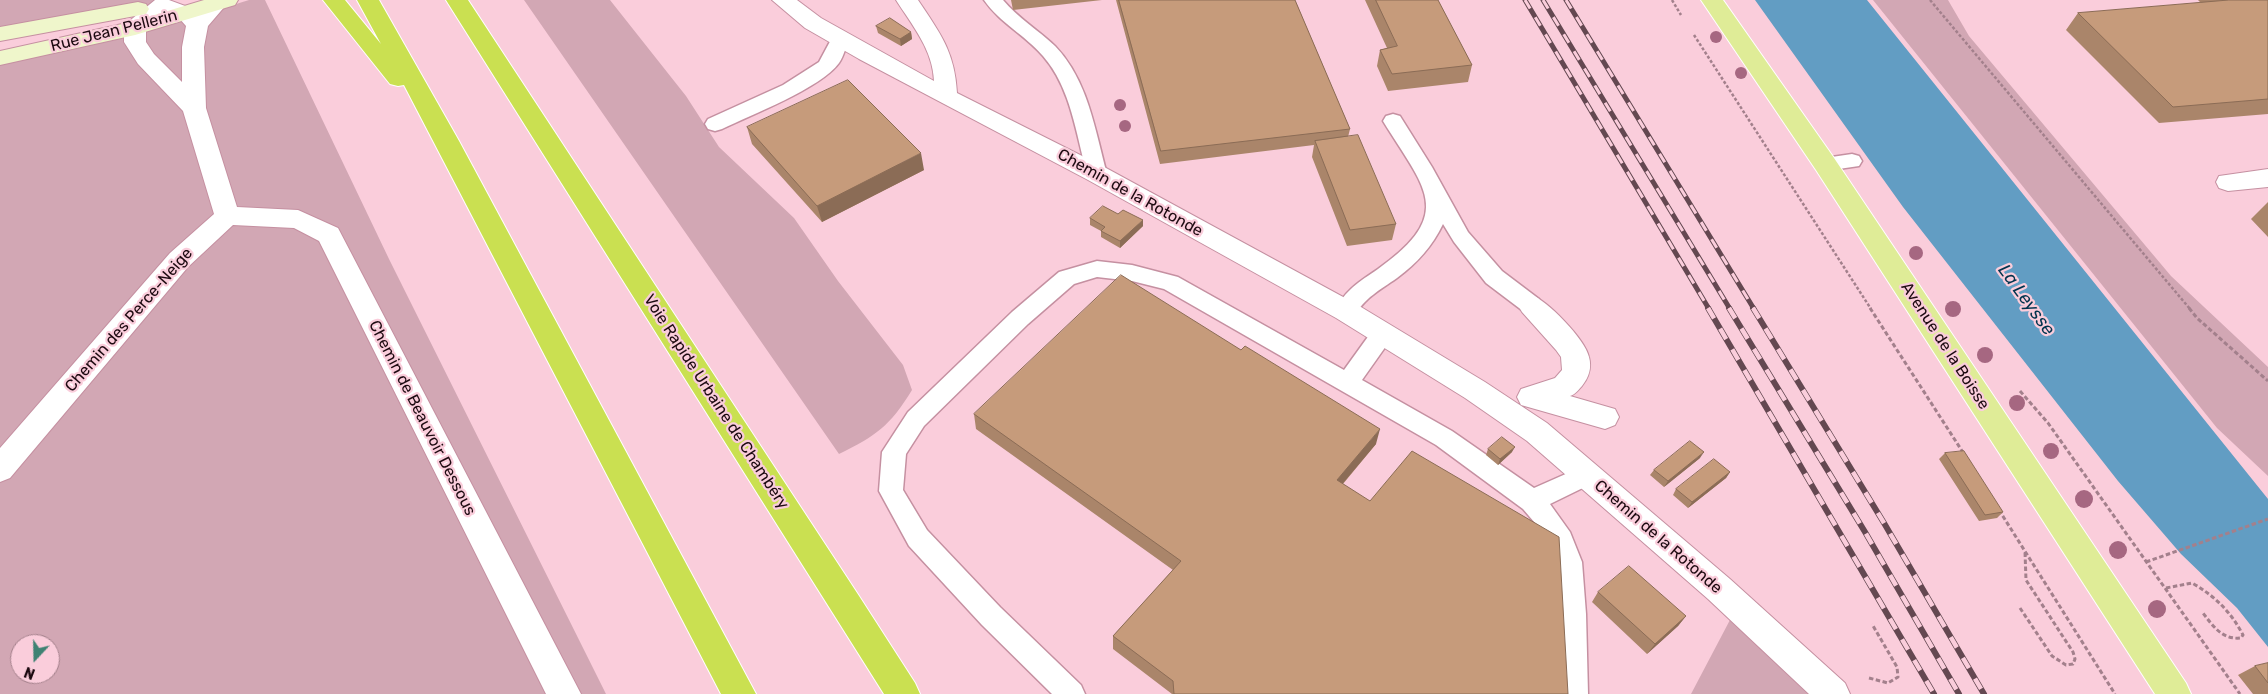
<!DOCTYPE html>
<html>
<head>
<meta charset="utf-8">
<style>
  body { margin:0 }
  #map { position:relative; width:2268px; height:694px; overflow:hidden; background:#facddb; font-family:Rubik,sans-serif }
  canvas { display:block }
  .north { position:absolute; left:10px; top:634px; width:50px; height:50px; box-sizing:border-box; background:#facddb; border:1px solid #a27f8a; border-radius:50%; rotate:201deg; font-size:14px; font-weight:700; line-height:20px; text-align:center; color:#1d0a11 }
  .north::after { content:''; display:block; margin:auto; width:18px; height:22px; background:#3f8273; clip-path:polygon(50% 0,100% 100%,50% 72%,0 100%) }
</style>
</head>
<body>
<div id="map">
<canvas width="2268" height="694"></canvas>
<div class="north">N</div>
</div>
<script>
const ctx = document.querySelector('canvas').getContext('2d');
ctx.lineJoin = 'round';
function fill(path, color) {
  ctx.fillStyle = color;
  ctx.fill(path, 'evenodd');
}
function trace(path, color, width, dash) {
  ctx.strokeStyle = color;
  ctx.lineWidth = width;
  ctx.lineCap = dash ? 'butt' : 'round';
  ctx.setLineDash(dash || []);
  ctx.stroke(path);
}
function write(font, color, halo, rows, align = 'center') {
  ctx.font = font + ' Rubik,sans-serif';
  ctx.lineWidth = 4.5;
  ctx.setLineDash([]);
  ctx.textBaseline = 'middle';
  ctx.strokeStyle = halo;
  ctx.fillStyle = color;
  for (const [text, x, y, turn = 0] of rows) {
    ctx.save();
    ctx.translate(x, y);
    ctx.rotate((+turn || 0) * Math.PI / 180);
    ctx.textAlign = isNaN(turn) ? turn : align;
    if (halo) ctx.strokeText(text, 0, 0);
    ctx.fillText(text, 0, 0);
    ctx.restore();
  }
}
fill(new Path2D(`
  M0,0h166l-23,7 -143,28z
  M249,0h16l124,259 217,435h-606v-631l130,-26zM20,644h30v30h-30z
  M524,0h86l76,96 33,51 75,71 44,63 65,84 9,25c-22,36 -36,46 -73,64z
  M1873,0h75l21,36 202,240 97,91v109l-51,-48z
  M1731,618l78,76h-118z`), '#d2a7b4');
fill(new Path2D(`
  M1755,0h112l401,499v148l-31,-39 -56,-54 -63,-73 -215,-274z`), '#629dc3');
const lane = new Path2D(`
  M984,0h19c15,18 35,30 52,46 33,34 40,84 52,128l-3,5 -7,2 -7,-2 -3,-5c-11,-40 -16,-86 -44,-118 -18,-21 -43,-33 -59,-56z
  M840,32l6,2 3,4c-3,8 -5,18 -10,25 -18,25 -88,52 -117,66l-7,2 -7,-2 -3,-5 3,-5 75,-34 36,-23 15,-28z
  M1393,114l7,2 32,51 36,65 34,39 37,28 3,6 -3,6 -8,2 -8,-2 -37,-28 -32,-41 -11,-18c-11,23 -26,39 -46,54 -17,12 -33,20 -43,39l-8,2 -8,-2 -3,-6c10,-21 24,-29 43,-42 79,-56 46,-81 5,-148l3,-5z
  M1852,154l7,2 3,5 -3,5 -34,5 -7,-2 -3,-5 3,-5z
  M1097,261l35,4 46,12 166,93 31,-43 8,-3 8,3 3,6 -3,6 -29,41 90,51 82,57 52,-23 9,3 3,7 -3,7 -45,22 20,28 12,30 4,52 2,80h-28v-80l-4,-52 -6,-18 -9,-14 -18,-21 -87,-64 -272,-156 -32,-8 -35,-4 -23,7 -46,40 -104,102 -18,28 -3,36 24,40 73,77 81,78 4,9h-33l-70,-69 -73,-79 -30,-55 3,-39 26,-40 104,-100 47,-40z`);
const street = new Path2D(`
  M155,0h14l27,10 13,-10h14l3,5 -18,21 -4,21 2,61 31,99 61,3 40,18 243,466h-35l-227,-453 -25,-13 -61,-3 -45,42 -178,211 -10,4v-34l170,-195 44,-39 -31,-103 -45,-47 -14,-22v-14l3,-5zM166,13l13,5 7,8 -4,21v35l-28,-28 -8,-12v-12z
  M772,0h25l24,18 113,63c-1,-31 -22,-56 -38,-81h22c22,33 37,52 39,93l149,75 250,136 129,78 62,41 183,156 115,104 5,11h-41l-101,-95 -181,-158 -62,-43 -129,-80 -248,-138 -229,-121 -54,-31z
  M2268,169v18l-40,4 -9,-3 -3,-6 3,-6z
  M1531,295c16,5 54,44 58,62 3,11 0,20 -7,29 -4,4 -6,8 -12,10l45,13 4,8 -4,8 -10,4 -84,-24 -4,-8 4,-8 34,-11 7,-8 -1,-13 -5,-7 -34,-38 -4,-7 4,-7z`);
const secondary = new Path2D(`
  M204,0h34l-3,5 -100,30 -135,30v-14l131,-29z
  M138,2l8,2 3,5 -3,5 -146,27v-14z`);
const primary = new Path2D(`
  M1701,0h22l111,158 352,525 5,11h-36l-339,-524z`);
const highway = new Path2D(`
  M323,0h22l36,44 -24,-44h22l80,141 297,553h-35l-317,-609 -6,1 -8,-2z
  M446,0h22l391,596 56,87 5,11h-36z`);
trace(lane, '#c590a1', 3);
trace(street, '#c590a1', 2);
trace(secondary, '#c590a1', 2);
trace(primary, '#fff', 2);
trace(highway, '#fff', 2);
trace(new Path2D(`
  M1672,0l9,15
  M1930,0l260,309
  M1694,35l177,274`), '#a3808c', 2.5, [3, 2]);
trace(new Path2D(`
  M1870,308l94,146
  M2189,308l8,10 71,63
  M2020,391l28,32 192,271
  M1999,510l116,184
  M2146,562l122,-43
  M2166,588l26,-5c23,13 39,29 51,52l-2,3c-19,2 -28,-12 -38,-25
  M2020,608l32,48 14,9 7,-1 2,-5 -2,-7 -47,-72 -1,-28
  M1869,678l19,5 10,-6 -1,-10 -25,-43`), '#a3808c', 3, [4.5, 2.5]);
fill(lane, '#fff');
fill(street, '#fff');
fill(secondary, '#eff6cb');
fill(primary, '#dfec97');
fill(highway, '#cae051');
const railFar1 = new Path2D(`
  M1525,0l184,309
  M1543,0l187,309
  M1566,0l188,309`);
const rail = new Path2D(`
  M1708,308l226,386
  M1729,308l136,224 94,162
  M1753,308l131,215 100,171`);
trace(railFar1, '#644851', 5);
trace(rail, '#644851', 6);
trace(railFar1, '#facddb', 3, [10]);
trace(rail, '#facddb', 4.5, [12]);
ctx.fillStyle = '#a66781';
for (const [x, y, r] of [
  [1716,37,6],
  [1741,73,6],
  [1120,105,6],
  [1125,126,6],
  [1916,253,7],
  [1953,309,8],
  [1985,355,8],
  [2017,403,8],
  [2051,451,8],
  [2084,499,9],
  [2118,550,9],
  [2157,609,9]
]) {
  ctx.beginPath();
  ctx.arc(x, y, r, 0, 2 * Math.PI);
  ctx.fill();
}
fill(new Path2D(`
  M1011,0h91l-89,10z
  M1116,0h179l55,129 -2,8 48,87 -4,16 -45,6 -35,-89 2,-12 -154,19z
  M1365,0h73l34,65 -4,17 -80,9 -11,-25 3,-16 7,-2z
  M2198,0h70v114l-109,9 -93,-93 12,-17 123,-10z
  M876,26l35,6 1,7 -11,7 -23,-13z
  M747,127l177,43 -102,52 -70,-78z
  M2268,202v35l-17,-18z
  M1118,214l25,12 -23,22 -19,-11v-6l-11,-6v-7z
  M974,414l402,30 -33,40 225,210h-396l-59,-45v-13l60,-66 -197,-141z
  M1488,449l24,3 -14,13 -12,-10z
  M1945,453l58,59 -6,6 -18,3 -40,-62z
  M1700,458l-36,29 -14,-12 4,-5z
  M1730,472l-4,6 -38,30 -15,-13 3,-6z
  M1598,592l88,24 -8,10 -31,28 -55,-52z
  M2268,663v31h-15l-15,-19 17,-9z`), '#aa856a');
fill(new Path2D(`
  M911,32l1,7 -11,7 -1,-7z
  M921,153l3,17 -102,52 -5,-16z
  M1143,220v6l-23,22v-7z
  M1380,429l-4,15 -43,51 4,-15z
  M1515,447l-3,5 -14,13 2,-6z
  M1704,452l-4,6 -36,29 4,-6z
  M1730,472l-4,6 -38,30 4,-6z
  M1686,616l-8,10 -31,28 8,-10z`), '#8b6c56');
const building = new Path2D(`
  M1119,0h176l55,129 -189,22z
  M1376,0h62l34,65 -80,9 -12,-24 17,-4z
  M2229,0h39v99l-95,8 -95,-94z
  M890,18l21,14 -11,7 -24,-13z
  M848,80l73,73 -104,53 -70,-79z
  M1358,135l38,89 -46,6 -35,-89z
  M1103,206l15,8 5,-4 20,10 -23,21 -19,-10 4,-4 -15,-9z
  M1121,275l120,75 4,-4 135,83 -43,51 33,21 42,-50 147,86 9,157h-394l-1,-13 -60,-45 68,-75 -207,-147z
  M1502,437l13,10 -15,12 -12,-10z
  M1690,441l14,11 -36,29 -14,-11z
  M1964,451l39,61 -18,3 -40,-62z
  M1714,459l16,13 -38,30 -16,-13z
  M1629,566l57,50 -31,28 -57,-52z
  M2268,663v20l-13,-17z`);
fill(building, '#c69b7b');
trace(building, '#8b6c56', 1);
write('16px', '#1d0a11', '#facddb', [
  ["Rue Jean Pellerin",114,31,-14],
  ["Chemin de la Rotonde",1130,193,29],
  ["Chemin des Perce-Neige",129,320,-49],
  ["Avenue de la Boisse",1945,346,57],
  ["Voie Rapide Urbaine de Chambéry",716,402,57],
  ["Chemin de Beauvoir Dessous",422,418,63],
  ["Chemin de la Rotonde",1658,537,41]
]);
write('italic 18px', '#00334d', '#facddb', [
  ["La Leysse",2026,300,54]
]);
</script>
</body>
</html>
